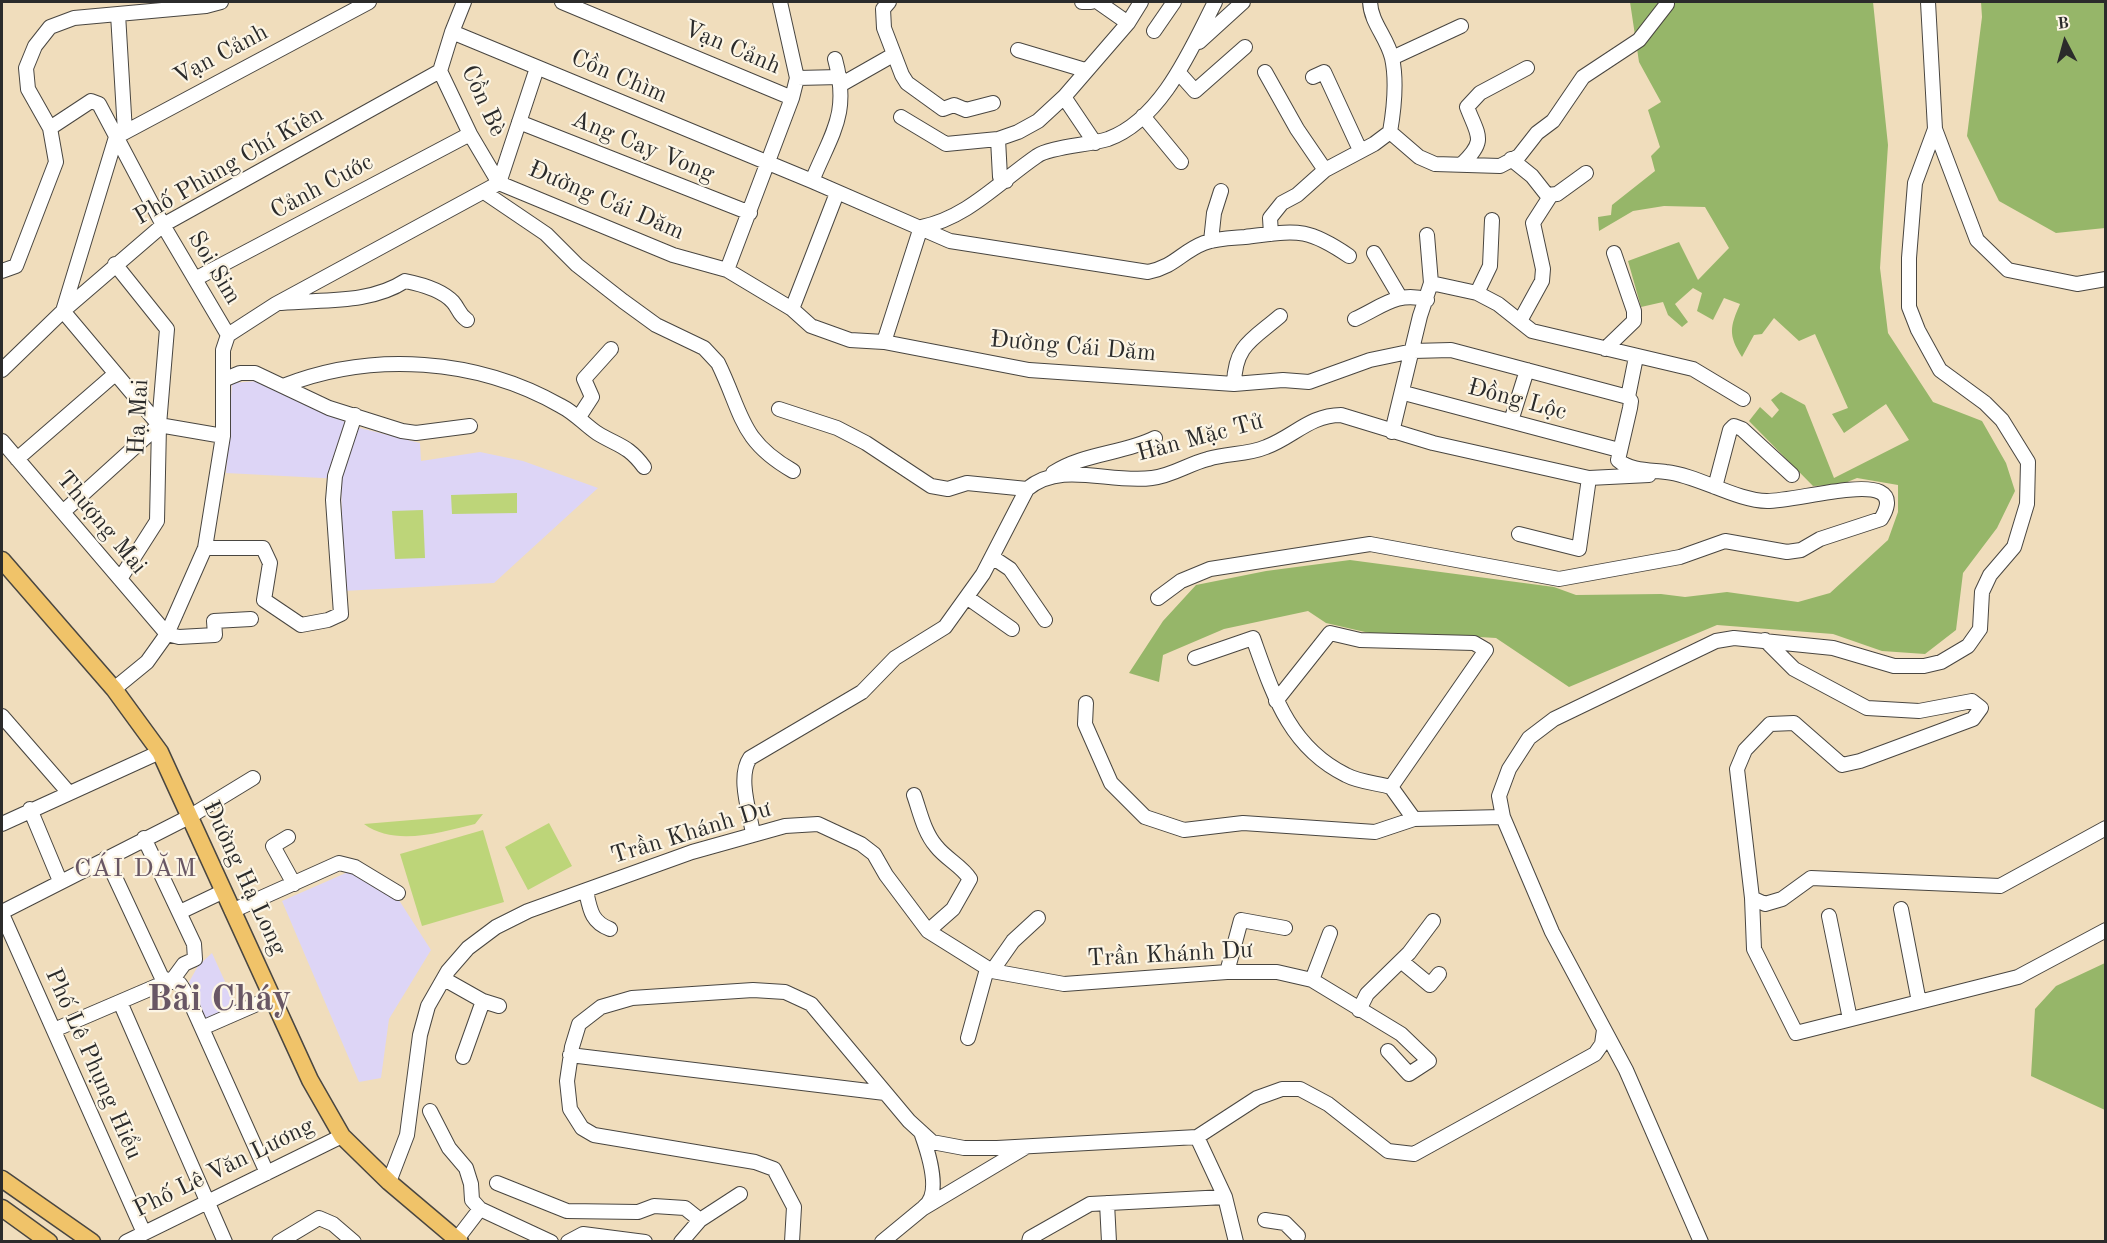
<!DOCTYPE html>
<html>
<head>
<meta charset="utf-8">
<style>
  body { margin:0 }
  #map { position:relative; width:2107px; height:1243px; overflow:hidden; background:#f0ddbc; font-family:"Old Standard TT",serif }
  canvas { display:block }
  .frame { position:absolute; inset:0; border:3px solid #2b2b2b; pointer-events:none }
  .north { position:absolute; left:2035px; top:12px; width:60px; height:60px; -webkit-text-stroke:4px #fcf5e5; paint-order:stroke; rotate:354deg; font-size:16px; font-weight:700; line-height:24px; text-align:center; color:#2b2b2b }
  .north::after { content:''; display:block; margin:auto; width:21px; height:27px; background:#2b2b2b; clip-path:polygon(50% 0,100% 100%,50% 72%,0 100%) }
</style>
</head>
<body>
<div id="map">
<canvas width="2107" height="1243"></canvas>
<div class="frame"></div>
<div class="north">B</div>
</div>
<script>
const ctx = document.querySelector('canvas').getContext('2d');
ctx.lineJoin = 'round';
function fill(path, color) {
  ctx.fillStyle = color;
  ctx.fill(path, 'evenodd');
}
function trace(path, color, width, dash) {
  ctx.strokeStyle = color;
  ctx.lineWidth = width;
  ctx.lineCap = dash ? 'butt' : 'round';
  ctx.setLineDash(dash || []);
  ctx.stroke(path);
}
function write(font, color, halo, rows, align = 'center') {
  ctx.font = font + ' "Old Standard TT",serif';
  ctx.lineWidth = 4.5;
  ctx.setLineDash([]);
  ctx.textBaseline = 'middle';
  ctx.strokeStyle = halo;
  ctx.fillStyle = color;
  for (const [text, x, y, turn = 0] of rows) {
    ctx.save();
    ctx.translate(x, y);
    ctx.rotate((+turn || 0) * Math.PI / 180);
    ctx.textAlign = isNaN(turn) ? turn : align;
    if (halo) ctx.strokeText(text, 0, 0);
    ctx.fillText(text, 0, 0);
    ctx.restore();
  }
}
fill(new Path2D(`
  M258,381l98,46 64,16 1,18 59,-9 43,9 75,27 -104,95 -151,8 -2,-112 -115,-6 6,-90z
  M355,869l40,25 36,56 -42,69 -8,59 -22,4 -77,-181z
  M212,953l25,55 -30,14 -18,-40 9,-16z`), '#ddd5f6');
fill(new Path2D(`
  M517,493v20l-65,1 -1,-19z
  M423,510l2,48 -30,1 -3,-48z
  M483,814l-8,10c-34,8 -80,23 -111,0z
  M549,823l23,43 -44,24 -23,-43z
  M483,830l21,72 -82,24 -22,-72z`), '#bdd579');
fill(new Path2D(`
  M1630,2h243l15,143 -8,123 8,65 45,69 49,19 24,42 9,28 -18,37 -34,45 -7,57 -31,24 -43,-3 -49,-17 -116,-9 -148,62 -73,-49 -66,-4 -52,1 -52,-12 -18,-12 -84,18 -61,26 -4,27 -30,-9 34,-52 33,-36 70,-14 84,-11 204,27 22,8 85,-1 24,3 42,-5 71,10 32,-9 58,-53 10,-28v-27l-41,-7 -17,7 -27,1 -64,-65 11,-14 12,11 7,-8 -8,-10 10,-8 24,13 29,73 75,-38 -23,-36 -42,29 -12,-19 16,-6 -33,-74 -16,7 -25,-23 -12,16 -8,1 -12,22c-14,-22 -12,-30 -2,-53l-16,-6 -11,22 -16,-9 5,-18 -9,-5 -18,16 13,18 -6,5 -14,-12 -5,-13 -22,5 -13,-46 51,-19 19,38 31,-32 -24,-41 -41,-1 -31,5 -34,20 -1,-14 13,-2 1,-10 43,-34 -4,-15 9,-9 -12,-37 13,-8 -22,-40z
  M1981,2h124v226l-49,5 -57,-32 -32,-65 15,-119z
  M2105,963v147l-74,-34 4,-67 21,-23z`), '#96b669');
const minor = new Path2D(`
  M464,2l-12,30 -12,39 30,63 29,49
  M562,2l230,96 5,-20 43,-1
  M780,2l17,76
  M889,2l-6,7 1,19 18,47 5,8 36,26 11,-4 12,5 27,-7
  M1082,2h9
  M1098,2l30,21
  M1370,2c1,21 17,35 22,56 5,23 2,51 -2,74
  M118,14l7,118
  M1154,31l20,-29
  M452,32l360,149 138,60 198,31c28,-6 33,-20 56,-29 13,-5 28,-5 41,-6 51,-6 60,-11 104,19
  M1199,42l44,-40
  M1018,50l67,20
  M1392,58l69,-32
  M1265,72l32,57 28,41
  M1179,73l16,18 50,-44
  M1313,77l11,-5 36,78
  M842,84l51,-29
  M1064,97l31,46
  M1143,116l38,46
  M901,117l45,27 52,-5 20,-7 20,-11 26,-24 64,-74 13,-21
  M519,122l231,91
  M50,128l41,-27 8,3 64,121 65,110
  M1935,129l42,111 31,30 69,14 29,-5
  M116,137l-53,174 96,114 64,11
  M116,137l253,-135
  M998,139l2,38 6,4
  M1511,159l21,17 15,19 10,-1 29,-21
  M1462,164c25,-24 16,-28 5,-57l13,-14 47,-25
  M812,181c20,-49 38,-67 23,-122
  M499,183l38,-115
  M484,192l62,42 31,31 46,36 33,24 48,23 14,15c25,51 21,77 75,108
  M1271,234l-1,-16 12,-15 15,-8 28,-25 49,-26 16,-12 29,25 16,7 65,2 19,-10 18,-23 16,-12 30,-44 56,-37 28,-36
  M1211,241l3,-28 7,-22
  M1374,253l26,44
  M115,264l52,65 -8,96 -2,96 -37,58
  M727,270l65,-172
  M2,271l14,-5 40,-104 -6,-34 -22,-39 -2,-21 9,-22 15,-19 24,-9 132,-12 15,-4
  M195,279l275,-145
  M1431,283l46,10 21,11 34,27 161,38 50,30
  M1477,293l13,-27 2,-46
  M281,303c41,-4 89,1 124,-22 15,3 37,9 48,21 6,7 6,13 14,18
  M792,309l45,-116
  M1355,319c25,-11 43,-29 72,-19
  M1520,321l22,-40 1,-12 -10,-46 18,-28
  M884,342l37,-115c46,-9 78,-45 116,-71 12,-9 53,-11 71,-17 54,-20 83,-90 107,-137
  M1605,349l29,-28v-10l-20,-58
  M2,370l61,-59 100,-86 277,-154
  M223,380l17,-7h15l74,35 73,23 14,2 54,-7
  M1234,384c1,-39 18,-44 46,-68
  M283,386c89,-35 194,-28 278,20 14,7 23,18 36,27 21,13 31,12 47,34
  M1404,393l215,57
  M1628,397l8,-40
  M779,409l58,19 29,15 65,43 17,3 19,-6 60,6
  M579,417l13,-20 -8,-18 27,-30
  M1511,421l16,-51
  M1392,432l28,-116 11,-33 -4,-48
  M2,441l165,193 12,3 36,-2 -1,-14 37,-2
  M17,459l98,-85
  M1053,473c31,-20 69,-19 102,-35
  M1715,487l15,-57 4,-4 8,3 50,46
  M63,512l96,-87
  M1519,534l60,15 10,-71
  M205,548h58l7,15 -6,37 37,25 27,-5 13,-6 -8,-114 2,-24 20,-61
  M992,557l18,12 35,51
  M968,598l44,31
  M1765,640l29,29 73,39 52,3 53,-10 9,7 -8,11 -113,42 -18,4 -48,-42 -24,1 -25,26 -8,19 15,129 13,6 17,-5 29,-21 189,8 106,-58
  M1195,658l58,-20c20,56 36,109 93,137 13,7 31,8 45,12l23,32
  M114,689l33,-27 20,-28 38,-86 18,-112v-86l5,-15 48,-31 223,-121 174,72 54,15 65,39 19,17 39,14 34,2 145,28 205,14 49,-4 26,2 61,-22 43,-9 38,-1 177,47 3,4 -1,7 -12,52c12,11 32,10 48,12 31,3 71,29 101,29 26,0 92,-19 113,-9 12,6 6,19 1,27l-61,20 -19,11 -14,2 -62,-11 -45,16 -121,22 -189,-35 -160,25 -29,12 -23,17
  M1276,701l54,-68 30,7 114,3 12,7 -95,137
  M1086,703l-1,21 26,59 34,34 39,13 59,-7 132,9 39,-13 89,-2
  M2,716l67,77
  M914,795c6,17 10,37 22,51 10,13 26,20 34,33l-17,30 -25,22
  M30,809l30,72
  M2,824l158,-72
  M753,834c-3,-21 -16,-57 -3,-76l112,-66 33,-34 50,-31 38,-53 44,-85c35,-29 82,-5 125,-11 20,-2 36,-14 56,-19 19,-6 39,-4 58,-12 27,-10 44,-32 75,-32l92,28 156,35 60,-3
  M288,837l-15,9 21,38
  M106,858l56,120 18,6 7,11 80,178
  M586,891c4,18 5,31 24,38
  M1752,898l2,51 42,84 222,-56 88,-47
  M1901,909l18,93
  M232,911l107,-48 16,4 43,26
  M2,912l187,-95 64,-39
  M180,912l42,-20
  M2,914l142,319
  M1829,916l21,103
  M1401,961l29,24 9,-11
  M992,971l21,-30 25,-23
  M1227,972l14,-52 44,8
  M444,979l39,22 16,5
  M1312,980l18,-47
  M120,1002l105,240
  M1359,1010l8,-16 42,-41 24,-32
  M202,1028l71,-31
  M54,1030l119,-51 11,-15 11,-5 -1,-15 -50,-106
  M968,1038l19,-69
  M570,1055l315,38
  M463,1057l20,-56
  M430,1111l19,37 17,20 5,16 1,16 8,9 71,33
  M922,1135c6,17 20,59 2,72
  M1197,1137l28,60 11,45
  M389,1182l18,-47 13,-100 8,-29 20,-35 20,-23 28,-21 32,-16 164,-59 93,-26 33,-2 43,20 13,10 12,21 42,56 64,40 72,13 163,-12h50l35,8 89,54 28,27 -20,13 -21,-23
  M497,1183l70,28 71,1 16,-6 31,2 15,12
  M1107,1203l2,39
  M1265,1220l20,3 13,13
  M457,1239l23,-30
  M126,1242l216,-106
  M279,1242l40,-24 14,6 21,18
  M568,1242l15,-8 62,8
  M681,1242l19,-22 40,-26
  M792,1242l2,-35 -20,-38 -19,-7 -161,-27 -12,-7 -12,-19 -3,-28 5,-34 7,-23 22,-17 31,-9 121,-8 32,2 26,12 98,117 23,21 32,6h33l200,-11 60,-39 25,-9h18l28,15 60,47 26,3 181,-100 7,-10 2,-14
  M882,1242l40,-33 104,-62
  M1029,1242l1,-4 60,-34 135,-7
  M1701,1242l-75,-172 -74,-138 -49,-115 -4,-21 10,-27 20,-31 25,-19 162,-78 18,-3 99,10 61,18h30l17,-4 27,-16 12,-17 2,-37 8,-17 24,-28 13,-43 1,-42 -26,-42 -17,-17 -45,-33 -22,-40 -9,-23v-49l6,-75 20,-54 -7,-127`);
const major = new Path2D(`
  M2,560l112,129 46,63 150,328 32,56 47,46 71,60
  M2,1179l90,63
  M2,1208l47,34`);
trace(minor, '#494641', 16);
trace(major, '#494641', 19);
trace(minor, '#fff', 14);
trace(major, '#f0c369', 16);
write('24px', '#2b2b2b', '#fcf5e5', [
  ["Vạn Cảnh",732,48,23],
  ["Vạn Cảnh",221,55,-28],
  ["Cồn Chìm",619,77,23],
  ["Cồn Bè",483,101,65],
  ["Ang Cay Vong",643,147,22],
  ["Phố Phùng Chí Kiên",229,166,-30],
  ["Cảnh Cước",322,187,-28],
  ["Đường Cái Dăm",606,201,23],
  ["Soi Sim",214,268,59],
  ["Đường Cái Dăm",1073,347,5],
  ["Đồng Lộc",1517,400,15],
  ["Hạ Mai",139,417,-87],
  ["Hàn Mặc Tử",1200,438,-15],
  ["Thượng Mai",101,523,50],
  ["Trần Khánh Dư",691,833,-17],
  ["Đường Hạ Long",244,878,65],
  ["Trần Khánh Dư",1170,955,-3],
  ["Phố Lê Phụng Hiểu",93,1064,66],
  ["Phố Lê Văn Lương",224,1168,-26]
]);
ctx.letterSpacing = '1.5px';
write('26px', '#695765', '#fcf5e5', [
  ["CÁI DĂM",136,869]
]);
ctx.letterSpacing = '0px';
write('bold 36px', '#695765', '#fcf5e5', [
  ["Bãi Cháy",219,1001]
]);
</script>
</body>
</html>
